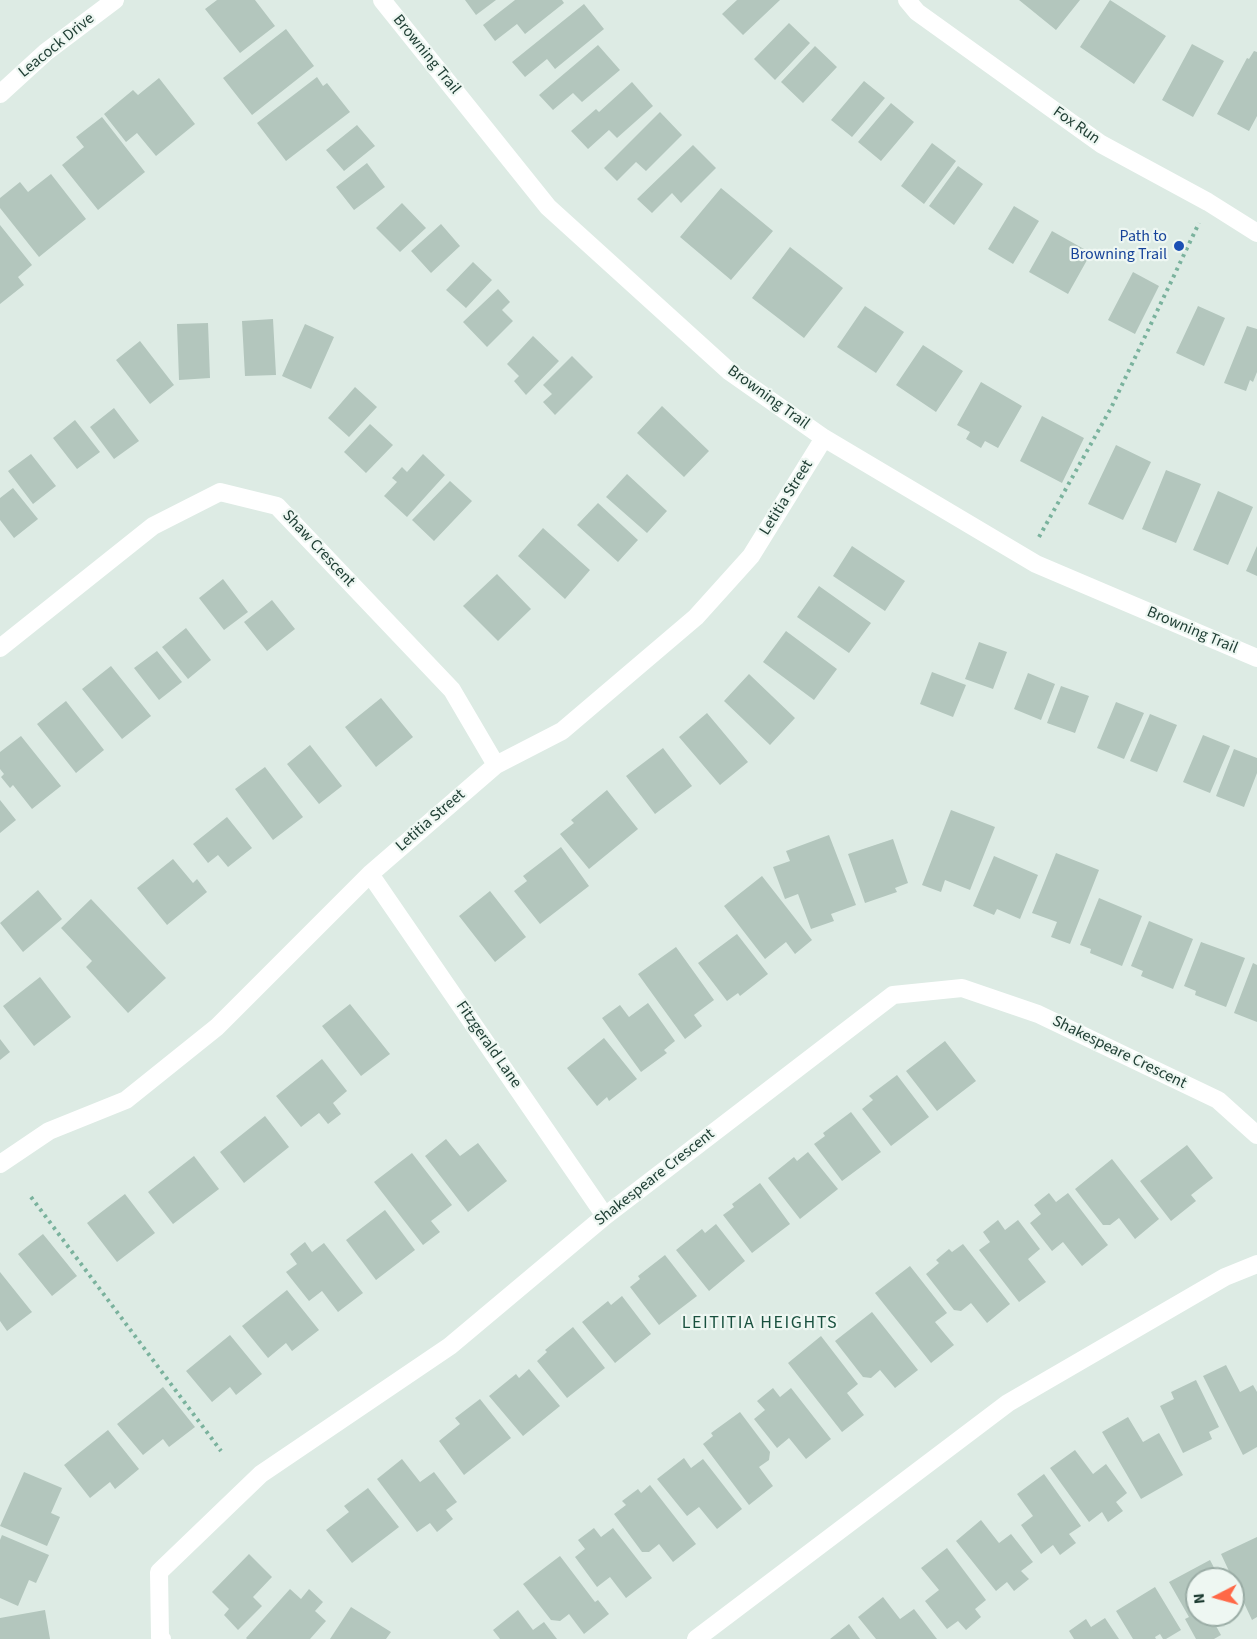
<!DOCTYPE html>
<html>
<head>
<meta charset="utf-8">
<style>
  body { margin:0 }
  #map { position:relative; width:1257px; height:1639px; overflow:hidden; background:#ddebe4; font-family:"Source Sans 3",sans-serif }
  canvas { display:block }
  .north { position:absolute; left:1185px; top:1567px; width:60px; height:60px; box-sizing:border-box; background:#eef7f2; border:2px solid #9aaca5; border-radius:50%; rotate:264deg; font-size:16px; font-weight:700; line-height:24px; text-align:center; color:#1d3c32 }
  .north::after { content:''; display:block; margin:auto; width:21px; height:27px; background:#ff6847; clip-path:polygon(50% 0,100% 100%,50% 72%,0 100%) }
</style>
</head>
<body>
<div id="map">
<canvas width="1257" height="1639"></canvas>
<div class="north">N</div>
</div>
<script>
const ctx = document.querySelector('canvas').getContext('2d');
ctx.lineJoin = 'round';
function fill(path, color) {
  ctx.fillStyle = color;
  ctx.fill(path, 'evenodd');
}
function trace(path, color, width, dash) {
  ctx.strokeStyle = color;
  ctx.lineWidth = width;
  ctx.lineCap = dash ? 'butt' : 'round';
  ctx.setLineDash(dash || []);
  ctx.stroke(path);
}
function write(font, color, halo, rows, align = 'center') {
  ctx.font = font + ' "Source Sans 3",sans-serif';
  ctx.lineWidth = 4.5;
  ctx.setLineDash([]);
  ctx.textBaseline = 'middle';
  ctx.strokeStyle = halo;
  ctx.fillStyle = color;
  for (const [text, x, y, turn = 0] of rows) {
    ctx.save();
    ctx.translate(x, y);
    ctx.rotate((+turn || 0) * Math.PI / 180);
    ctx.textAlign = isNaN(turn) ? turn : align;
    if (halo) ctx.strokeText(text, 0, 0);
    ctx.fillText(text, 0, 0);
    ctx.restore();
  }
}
fill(new Path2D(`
  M217,0h38l20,26 -35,27 -35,-44z
  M465,0h31l-20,15z
  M515,0h47l2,3 -39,31 -8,-10 -22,17 -12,-16z
  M737,0h43l-37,35 -21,-21z
  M1019,0h61l-24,30z
  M1110,0l56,36 -32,48 -54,-37z
  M584,4l20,25 -49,40 -8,-10 -22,18 -13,-15z
  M789,23l21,20 -35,37 -21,-21z
  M286,29l28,37 -62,49 -29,-37z
  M1192,44l32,17 -31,56 -31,-17z
  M598,45l22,25 -38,32 -9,-9 -20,17 -14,-15z
  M815,46l22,21 -34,36 -22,-21z
  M1254,51l3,1v64l-8,15 -32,-17 30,-56 2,1z
  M317,77l6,9 4,-3 23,29 -64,49 -29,-38z
  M159,78l36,46 -39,32 -19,-23 -11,9 -22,-28 29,-24 5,5z
  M864,81l21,17 -33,39 -21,-17z
  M632,82l21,24 -36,32 -8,-8 -21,19 -17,-18 25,-22 3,3z
  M891,103l23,19 -33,39 -23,-19z
  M660,112l22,23 -36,36 -10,-9 -19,19 -13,-13z
  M102,117l43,55 -47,38 -36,-45 22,-18 -8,-10z
  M357,125l18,21 -31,25 -18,-21z
  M932,143l24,18 -32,43 -23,-18z
  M693,145l23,23 -35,35 -9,-10 -20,20 -15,-14z
  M367,163l18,24 -31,23 -18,-23z
  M958,166l25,18 -29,41 -25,-19z
  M51,174l35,45 -47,38 -39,-49v-10l20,-16 8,10z
  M721,188l52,43 -42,49 -51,-43z
  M402,203l24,25 -26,24 -24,-24z
  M1014,206l25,15 -26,43 -25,-15z
  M441,224l19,22 -29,27 -20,-22z
  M0,225l32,40 -14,12 6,8 -24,19z
  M1052,231l39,22 -23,41 -39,-22z
  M790,247l53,41 -39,50 -52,-40z
  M473,262l19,18 -26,28 -20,-18z
  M1133,272l26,14 -24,48 -27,-14z
  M498,289l12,13 -8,8 11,11 -26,26 -24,-25z
  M865,306l39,26 -28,41 -39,-26z
  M1198,306l27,12 -21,48 -28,-13z
  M273,319l3,56 -31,1 -3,-55z
  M208,323l2,55 -31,2 -2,-56z
  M305,324l29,13 -23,52 -29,-13z
  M1247,326l10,3v43l-4,10 -3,-2 -4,11 -22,-8z
  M533,336l26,25 -33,34 -12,-14 5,-5 -12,-12z
  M140,341l34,44 -24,19 -34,-44z
  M923,345l40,26 -27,41 -40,-27z
  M572,356l21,21 -38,38 -12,-13 9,-8 -9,-9z
  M981,382l41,24 -24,42 -13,-7 -4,7 -15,-9 4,-7 -13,-7z
  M355,387l22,20 -28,30 -21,-19z
  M662,406l47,45 -25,26 -47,-44z
  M114,408l25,33 -25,18 -24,-32z
  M1042,416l42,22 -22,45 -42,-22z
  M75,420l25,32 -23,17 -24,-31z
  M370,424l23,21 -27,28 -22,-21z
  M1116,445l35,17 -28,58 -35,-16z
  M31,454l25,32 -23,18 -25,-33z
  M423,454l22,21 -38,42 -23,-21 13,-14 -5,-4 10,-11 5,5z
  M1166,470l35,14 -25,59 -34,-14z
  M627,474l40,37 -20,22 -41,-36z
  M450,481l22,20 -38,40 -22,-21z
  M13,488l25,31 -24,19 -14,-18v-22z
  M1218,491l35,16 -25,58 -35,-15z
  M598,503l40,37 -20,22 -41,-37z
  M543,528l47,42 -25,29 -47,-43z
  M852,546l53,35 -20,30 -52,-35z
  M1257,546v30l-11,-5z
  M497,574l34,35 -33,32 -35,-35z
  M223,579l25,33 -24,18 -25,-32z
  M819,586l52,37 -22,30 -52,-36z
  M272,600l23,29 -28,22 -23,-29z
  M186,628l25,32 -23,19 -26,-32z
  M786,631l51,38 -23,31 -51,-38z
  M979,642l28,10 -14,37 -28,-10z
  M157,651l25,31 -23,18 -25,-32z
  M111,666l40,50 -29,23 -40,-50z
  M932,672l34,13 -13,32 -33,-13z
  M1028,673l27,11 -14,36 -27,-11z
  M749,674l46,44 -25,27 -46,-44z
  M1061,686l28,10 -14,37 -28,-10z
  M381,698l32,39 -37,30 -31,-40z
  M66,701l38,49 -28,23 -39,-49z
  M1116,702l28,11 -20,46 -27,-11z
  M707,713l41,49 -28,23 -41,-48z
  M1150,714l27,11 -20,47 -27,-11z
  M1203,735l27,11 -20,47 -27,-11z
  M21,736l40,50 -29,23 -19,-24 -3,3 -9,-11 3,-3 -4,-5v-17z
  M310,745l32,41 -23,18 -32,-40z
  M663,748l29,38 -37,28 -29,-38z
  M1234,749l23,9v15l-13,34 -28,-11z
  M265,767l38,50 -30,23 -38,-51z
  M607,790l31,39 -49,40 -29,-35 14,-11 -3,-3z
  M0,800l16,20 -16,13z
  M951,810l44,17 -25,63 -25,-10 -4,12 -19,-7z
  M227,817l25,31 -24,19 -10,-12 -10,8 -15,-19z
  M829,835l27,70 -25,9 3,7 -23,8 -13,-35 -13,5 -12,-32 17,-6 -4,-10z
  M893,839l15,44 -13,5 2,4 -32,11 -17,-49z
  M561,847l28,39 -49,38 -26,-33 13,-10 -4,-5z
  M1056,853l43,17 -29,74 -19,-7 6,-15 -25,-9z
  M994,856l44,19 -18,44 -23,-10 -3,6 -21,-9z
  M173,859l20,24 4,-4 10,13 -40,33 -30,-37z
  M762,876l50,64 -17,14 -9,-12 -21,17 -41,-53z
  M38,890l24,29 -39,33 -23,-29z
  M490,891l36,46 -31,25 -36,-46z
  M1099,898l43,18 -20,50 -32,-13 1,-4 -11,-4z
  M91,899l75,79 -38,35 -42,-46 6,-6 -31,-33z
  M1149,921l44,18 -20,50 -32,-13 2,-5 -12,-5z
  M737,934l31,40 -28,22 -2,-3 -11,8 -29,-38z
  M1201,942l44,16 -19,49 -31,-12 1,-4 -12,-5z
  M676,947l38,53 -20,15 8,11 -17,13 -47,-65z
  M1253,963l4,2v57l-23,-9z
  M40,977l31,40 -37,29 -31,-40z
  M648,1003l27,38 -11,9 3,3 -26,19 -39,-54 18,-13 9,12z
  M350,1004l40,50 -29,22 -39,-50z
  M604,1038l33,41 -28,22 -2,-4 -10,9 -30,-38z
  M0,1039l10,13 -10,8z
  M945,1041l31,40 -39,30 -31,-40z
  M322,1059l25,32 -14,12 8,11 -13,10 -9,-11 -18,14 -25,-31z
  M897,1075l32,42 -38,29 -29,-37 11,-9 -4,-4z
  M851,1112l30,40 -39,29 -28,-37 11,-8 -2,-3z
  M265,1116l24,31 -45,36 -24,-31z
  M446,1139l14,17 18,-13 29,38 -39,31 -43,-56z
  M1187,1145l26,33 -22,17 5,6 -25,20 -31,-40z
  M808,1152l30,37 -38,30 -32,-41 26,-21 3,4z
  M412,1153l40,52 -21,16 9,11 -17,13 -49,-63z
  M194,1156l25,33 -46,35 -25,-32z
  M1112,1159l47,60 -24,20 -16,-21 -9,7h-7l-28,-36z
  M760,1183l30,41 -38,29 -29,-38 11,-8 -2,-3z
  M1049,1193l7,9 12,-9 40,52 -26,21 -19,-24 -11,9 -22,-28 11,-9 -7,-9z
  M125,1194l30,39 -38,29 -30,-39z
  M385,1210l30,40 -39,30 -30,-40z
  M998,1220l7,10 13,-10 22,29 -12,10 18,23 -27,20 -40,-52 11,-8 -7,-10z
  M716,1224l29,37 -36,30 -33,-41 26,-21 3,4z
  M43,1234l34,42 -25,20 -34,-42z
  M305,1242l7,10 12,-9 39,50 -25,19 -16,-21 -13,10 -23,-29 11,-8 -7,-10z
  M963,1244l47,60 -23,19 -16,-20 -10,8 -7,-1 -28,-36 13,-11 -3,-3 13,-11 3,3z
  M665,1255l32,41 -38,29 -29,-38 10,-8 -2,-3z
  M910,1266l37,47 -12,9 19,23 -23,18 -56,-70z
  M0,1272l32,40 -25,19 -7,-10z
  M287,1290l32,40 -27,21 -6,-8 -18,15 -26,-32z
  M622,1296l29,38 -36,29 -33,-41 26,-21 3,4z
  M872,1312l46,58 -23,18 -15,-18 -9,8 -8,-1 -28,-36z
  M573,1327l32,41 -38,30 -30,-37 10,-9 -2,-2z
  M230,1335l32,39 -26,21 -6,-8 -18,15 -26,-31z
  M821,1336l37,48 -11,9 17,22 -22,17 -54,-69z
  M1226,1365l14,27 13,-7 4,7v55l-14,8 -40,-79z
  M529,1369l31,37 -37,30 -34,-40 27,-22 3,4z
  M1196,1380l23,47 -10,5 3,7 -29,14 -23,-47 14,-7 -3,-7z
  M163,1387l32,40 -26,20 -6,-8 -20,16 -26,-31z
  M773,1388l7,9 11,-9 40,51 -25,20 -17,-21 -12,10 -23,-29 11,-9 -8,-9z
  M480,1399l31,39 -47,37 -25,-34 21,-17 -5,-6z
  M740,1412l30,40 -1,8 -10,7 14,19 -24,19 -46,-61 10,-8 -2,-3z
  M1128,1417l15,25 16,-9 24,42 -42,24 -39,-67z
  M108,1430l31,39 -24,20 -5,-7 -20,16 -26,-33z
  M1075,1450l18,24 13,-10 21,29 -11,9 7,9 -15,11 -6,-10 -13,10 -39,-54z
  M684,1458l7,10 12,-9 39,50 -25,20 -18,-22 -12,9 -30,-37z
  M402,1459l18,23 14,-10 23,30 -11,8 7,9 -16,13 -7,-9 -13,9 -40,-53z
  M24,1472l38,16 -11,25 9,4 -13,29 -47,-20z
  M1044,1474l37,52 -12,8 7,9 -16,12 -7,-10 -12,9 -20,-29 12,-9 -16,-22z
  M650,1485l46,59 -23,18 -14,-18 -10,8h-7l-28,-38 12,-9 -4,-4 16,-12 3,4z
  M368,1488l31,39 -47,36 -26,-33 23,-18 -5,-6z
  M981,1520l18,23 12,-9 22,28 -12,9 8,8 -15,12 -7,-9 -11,9 -40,-50z
  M594,1528l7,9 12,-9 39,50 -26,20 -16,-21 -13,10 -22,-30 10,-8 -7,-9z
  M2,1535l47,20 -13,28 -7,-3 -11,26 -18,-8v-58z
  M1257,1537v80l-5,3 -31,-66z
  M947,1548l39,52 -11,9 6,8 -15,13 -8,-9 -11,8 -22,-28 14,-11 -18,-22z
  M249,1554l23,23 -19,20 9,9 -24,24 -14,-15 5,-6 -17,-17z
  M560,1556l35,46 3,-2 11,14 -25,20 -15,-20 -9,7 -9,-1 -28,-36z
  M1210,1560l10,19h-23v36h18l-4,2 10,18 -7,4h-18l-11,-20 4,-2 -20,-35z
  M1155,1587l26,43 -15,9h-3l-3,-5 -5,3 1,2h-23l-17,-28z
  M290,1589l11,10 8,-10 14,13 -8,9 11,10 -16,18h-63l-1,-1z
  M883,1597l17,22 14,-10 23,30h-61l-18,-22z
  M351,1607l40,25 -5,7h-56z
  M45,1610l5,29h-50v-21z
  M518,1610l15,20 11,-8 13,17h-57l-7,-9z
  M1105,1618l14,21h-45l-5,-8 17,-12 5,8z
  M849,1624l11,15h-30z`), '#b3c6bd');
trace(new Path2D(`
  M1039,537l72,-129 88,-185
  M31,1197l190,254`), '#7ab29d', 4, [3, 4.5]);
trace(new Path2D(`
  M382,0l166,207 182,165 94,66 212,126 221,94
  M907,0l10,12 184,132 107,58 49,31
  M0,648l153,-122 67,-34 57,14 175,184 44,75
  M370,874l235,342
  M0,1164l49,-33 77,-31 91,-73 153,-153 126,-109 66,-34 134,-114 55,-61 73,-118
  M162,1639l-2,-2 -1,-65 102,-98 189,-128 155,-130 288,-221 69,-7 76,26 180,86 39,35
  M696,1639l312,-236 217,-126 32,-13`), '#fff', 18);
trace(new Path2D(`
  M0,94l46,-42 69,-52`), '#fff', 18);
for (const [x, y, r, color] of [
  [1179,246,6,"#1a4fb4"]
]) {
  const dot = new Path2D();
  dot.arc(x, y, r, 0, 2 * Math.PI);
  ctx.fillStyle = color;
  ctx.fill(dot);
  trace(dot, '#eef7f2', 2);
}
write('16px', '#1d3c32', '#eef7f2', [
  ["Leacock Drive",57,46,-39],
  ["Browning Trail",426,55,51],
  ["Fox Run",1076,126,35],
  ["Browning Trail",768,398,36],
  ["Letitia Street",787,498,-58],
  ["Shaw Crescent",318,549,47],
  ["Browning Trail",1192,631,23],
  ["Letitia Street",431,821,-41],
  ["Fitzgerald Lane",488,1045,55],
  ["Shakespeare Crescent",1119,1053,26],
  ["Shakespeare Crescent",655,1178,-38]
]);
write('16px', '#164399', '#eef7f2', [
  ["Path to",1167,237],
  ["Browning Trail",1167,255]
], 'right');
ctx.letterSpacing = '1.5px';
write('18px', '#18503e', '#eef7f2', [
  ["LEITITIA HEIGHTS",760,1324]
]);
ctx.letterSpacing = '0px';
</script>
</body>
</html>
